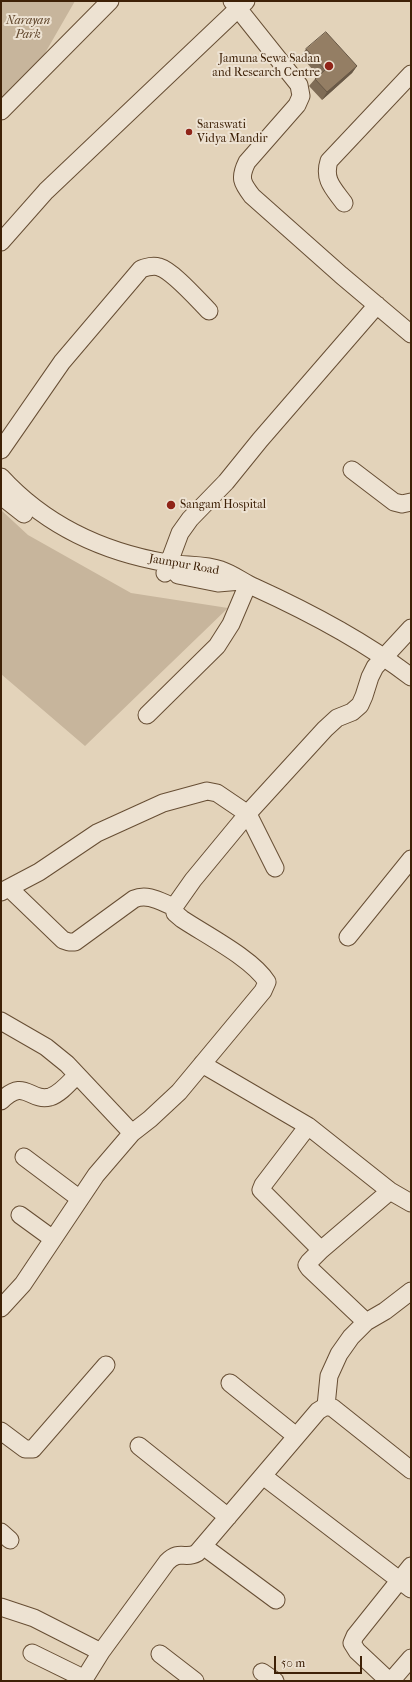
<!DOCTYPE html>
<html>
<head>
<meta charset="utf-8">
<style>
  body { margin:0 }
  #map { position:relative; width:412px; height:1682px; overflow:hidden; background:#e3d3ba; font-family:"IM FELL French Canon",serif }
  canvas { display:block }
  .frame { position:absolute; inset:0; border:2px solid #3e2107; pointer-events:none }
  .scale { position:absolute; left:274px; top:1656px; width:88px; height:18px; box-sizing:border-box; border:2px solid #3e2107; border-top:0; padding-left:5px; font-size:12px; line-height:14px; white-space:nowrap; color:#3e2107; -webkit-text-stroke:3px #ede2d2; paint-order:stroke }
</style>
</head>
<body>
<div id="map">
<canvas width="412" height="1682"></canvas>
<div class="frame"></div>
<div class="scale">50 m</div>
</div>
<script>
const ctx = document.querySelector('canvas').getContext('2d');
ctx.lineJoin = 'round';
function fill(path, color) {
  ctx.fillStyle = color;
  ctx.fill(path, 'evenodd');
}
function trace(path, color, width, dash) {
  ctx.strokeStyle = color;
  ctx.lineWidth = width;
  ctx.lineCap = dash ? 'butt' : 'round';
  ctx.setLineDash(dash || []);
  ctx.stroke(path);
}
function write(font, color, halo, rows, align = 'center') {
  ctx.font = font + ' "IM FELL French Canon",serif';
  ctx.lineWidth = 4;
  ctx.setLineDash([]);
  ctx.textBaseline = 'middle';
  ctx.strokeStyle = halo;
  ctx.fillStyle = color;
  for (const [text, x, y, turn = 0] of rows) {
    ctx.save();
    ctx.translate(x, y);
    ctx.rotate((+turn || 0) * Math.PI / 180);
    ctx.textAlign = isNaN(turn) ? turn : align;
    if (halo) ctx.strokeText(text, 0, 0);
    ctx.fillText(text, 0, 0);
    ctx.restore();
  }
}
fill(new Path2D(`
  M1,1h74l-46,80 -28,27z
  M1,510l27,25 103,58 97,15 -143,138 -84,-72z`), '#c7b59c');
const minor = new Path2D(`
  M232,1l67,84 2,11 -4,9 -50,57c-8,16 -5,21 5,34l89,79 70,59
  M1,111l109,-110
  M344,203c-10,-14 -21,-23 -15,-42l82,-87
  M1,242l45,-51 200,-190
  M1,450l61,-88 79,-93c6,-2 12,-4 18,-2 14,4 39,33 50,44
  M352,470l42,32 8,2 9,-2
  M1,477c44,48 102,75 166,86 18,3 38,1 54,7 12,4 22,12 33,17 55,25 109,53 157,90
  M1,496l23,18
  M165,573l15,-40 10,-14 36,-37 34,-42 117,-135
  M178,575l40,8 23,-2
  M147,715l70,-69 14,-22 17,-40
  M9,888l54,52 6,2h6l59,-43c14,-6 27,3 40,8
  M1,892l38,-20 58,-39 66,-30 44,-12 10,2 31,21 27,54
  M348,937l63,-78
  M1,1021l45,26 21,17 65,69
  M202,1064l106,62 -45,59 -2,5 60,60
  M1,1101c24,-24 28,1 49,-4 10,-3 20,-15 27,-22
  M308,1126l82,65 21,12
  M24,1157l56,42
  M20,1215l33,24
  M1,1308l22,-24 73,-109 36,-42 18,-14 29,-27 84,-101 4,-9c-14,-23 -61,-47 -85,-63l-7,-6 -1,-6 19,-27 57,-69 75,-82 12,-11 15,-6 8,-7 4,-9 6,-19 5,-10 36,-39
  M366,1322l-57,-54 -2,-3 2,-3 12,-12 69,-59
  M230,1383l66,53
  M326,1406l3,-30 10,-22 12,-17 15,-15 19,-11 26,-20
  M1,1431l24,18h8l73,-84
  M139,1446l89,71
  M263,1476l148,113
  M1,1532l9,8
  M203,1546l73,54
  M1,1607l33,11 67,34
  M32,1653l53,26
  M160,1654l35,27
  M262,1672l13,9
  M83,1681l18,-29 66,-90c13,-13 18,-2 30,-9l121,-142 8,-5 7,2 78,62
  M389,1681l-32,-30 -5,-8 3,-7 56,-70
  M391,1681l20,-23`);
trace(minor, '#674e34', 19);
trace(minor, '#ede2d2', 17);
fill(new Path2D(`
  M306,49l51,17 -5,7 -30,27 -13,-14 6,-7 3,-3 -17,-20z`), '#7f6c56');
fill(new Path2D(`
  M357,66l-5,7 -30,27 5,-8z`), '#685846');
const building = new Path2D(`
  M326,32l31,34 -30,26 -12,-13 10,-9 -19,-21z`);
fill(building, '#947e64');
trace(building, '#685846', 1);
for (const [x, y, r, color] of [
  [329,66,5,"#8f2418"],
  [189,132,4,"#8f2418"],
  [171,505,5,"#8f2418"]
]) {
  const dot = new Path2D();
  dot.arc(x, y, r, 0, 2 * Math.PI);
  ctx.fillStyle = color;
  ctx.fill(dot);
  trace(dot, '#ede2d2', 1.5);
}
write('italic 12px', '#60462c', '#ede2d2', [
  ["Narayan",28,21],
  ["Park",28,35]
]);
write('12px', '#3e2107', '#ede2d2', [
  ["Jamuna Sewa Sadan",320,59,"right"],
  ["and Research Centre",320,73,"right"],
  ["Saraswati",197,125],
  ["Vidya Mandir",197,139],
  ["Sangam Hospital",180,505]
], 'left');
write('12px', '#3e2107', '#ede2d2', [
  ["Jaunpur Road",184,565,10]
]);
</script>
</body>
</html>
